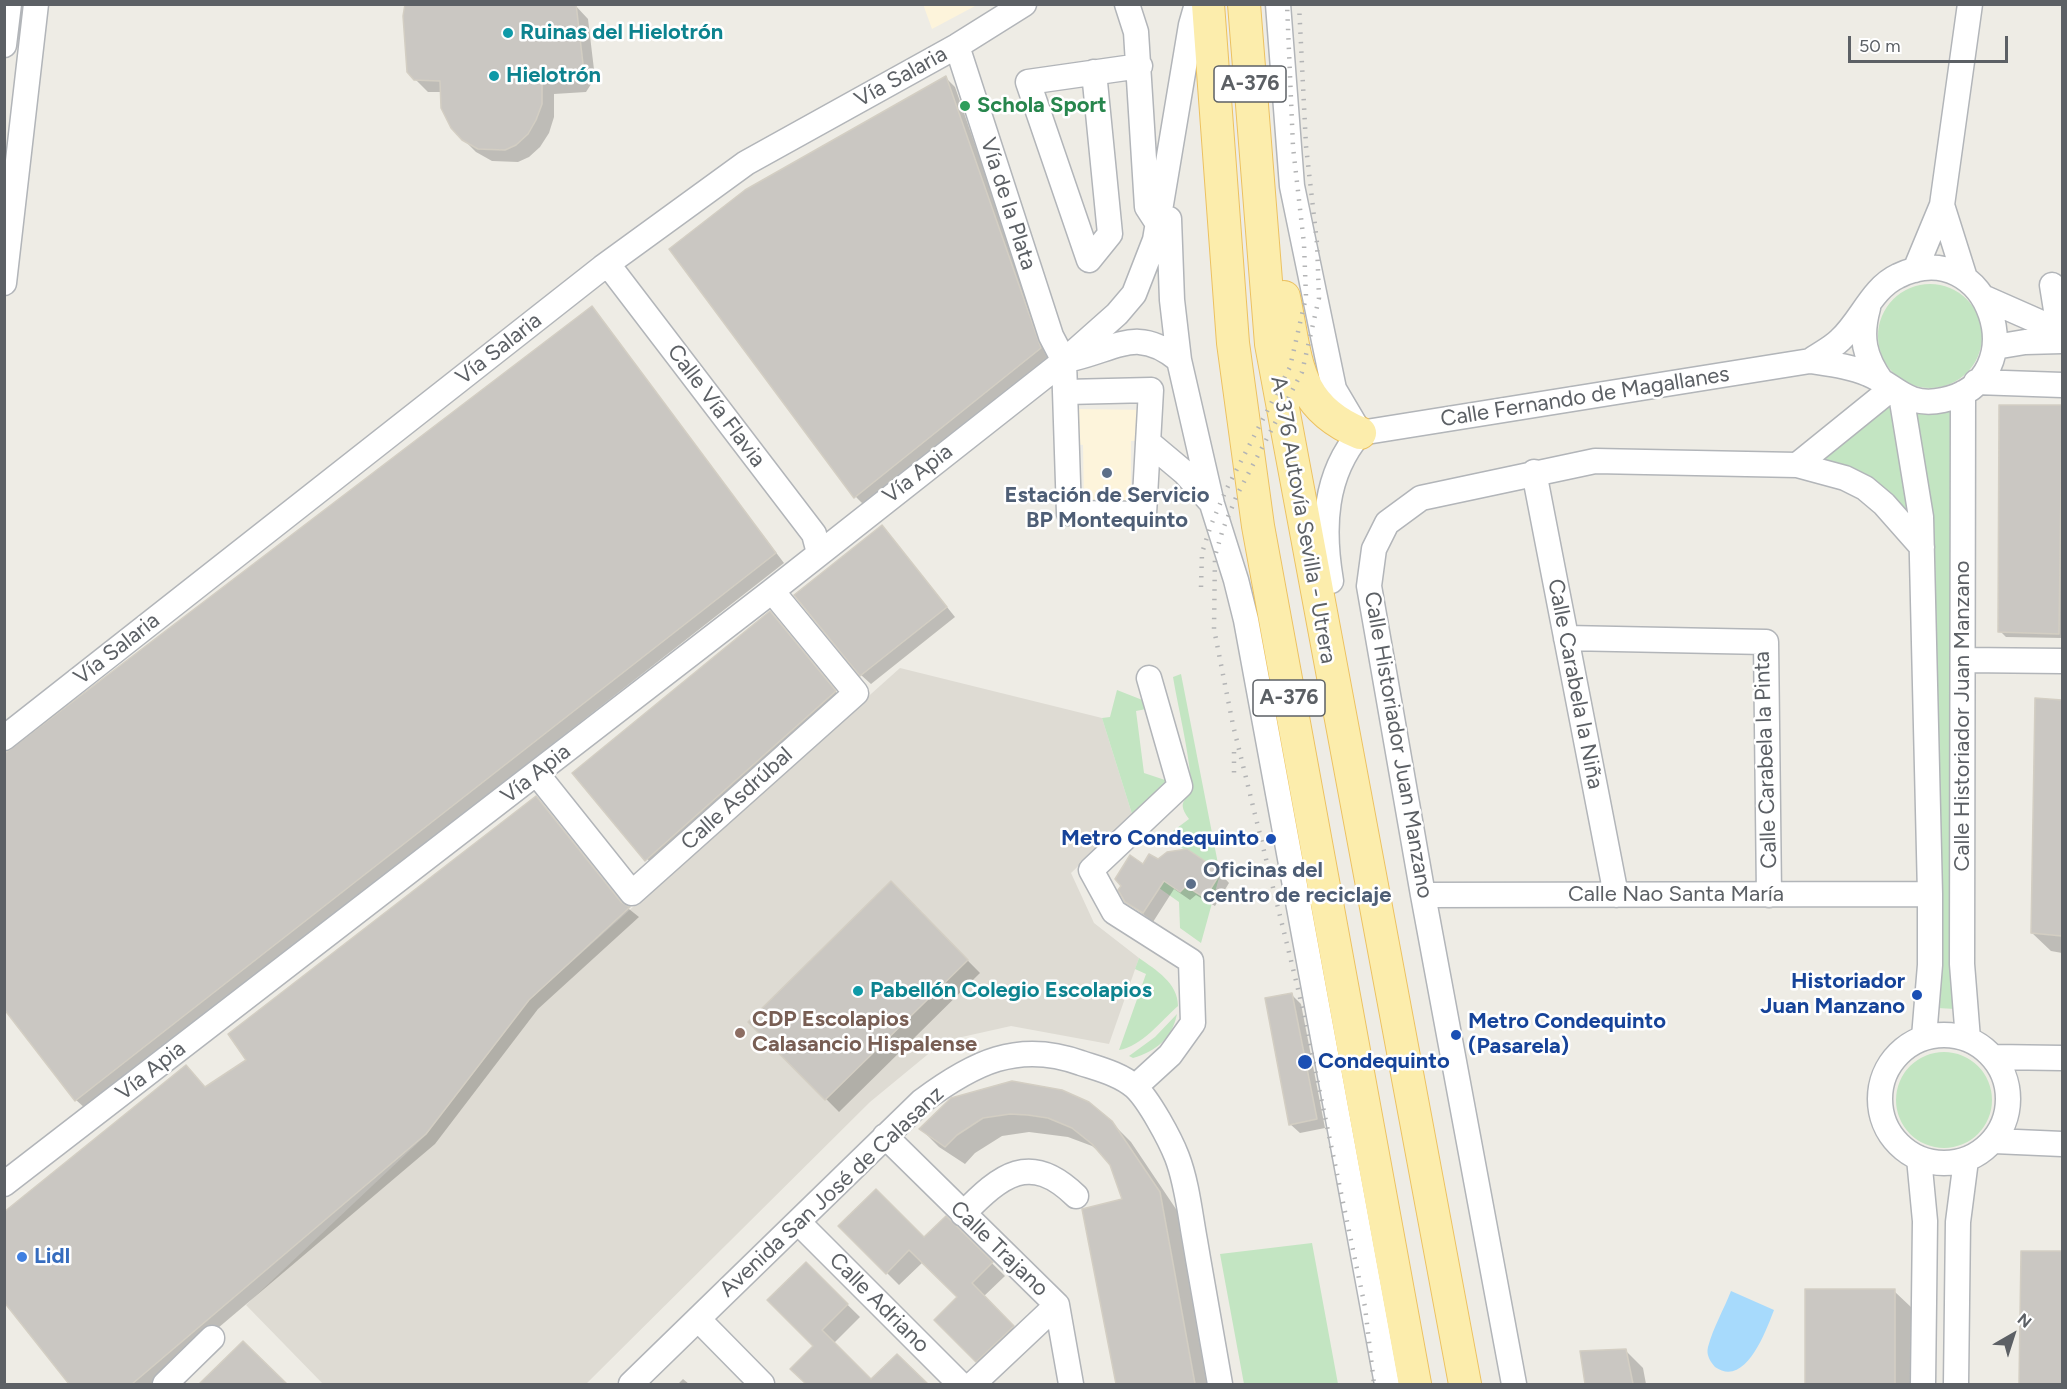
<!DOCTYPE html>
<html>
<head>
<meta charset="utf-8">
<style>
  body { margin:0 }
  #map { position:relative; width:2067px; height:1389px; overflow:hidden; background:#eeece5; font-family:Figtree,sans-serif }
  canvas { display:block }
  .frame { position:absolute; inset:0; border:6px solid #5c6065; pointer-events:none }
  .north { position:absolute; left:1983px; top:1305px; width:60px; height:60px; -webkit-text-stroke:4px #fff; paint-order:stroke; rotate:39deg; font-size:16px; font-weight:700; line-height:24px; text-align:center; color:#5c6065 }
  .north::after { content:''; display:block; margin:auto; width:21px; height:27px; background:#5c6065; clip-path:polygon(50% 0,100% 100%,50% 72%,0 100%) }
  .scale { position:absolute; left:1848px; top:36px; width:160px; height:27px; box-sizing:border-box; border:3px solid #5c6065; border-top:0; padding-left:8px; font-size:18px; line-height:21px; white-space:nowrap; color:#5c6065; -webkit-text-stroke:4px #fff; paint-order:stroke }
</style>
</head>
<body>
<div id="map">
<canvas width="2067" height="1389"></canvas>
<div class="frame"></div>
<div class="north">N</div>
<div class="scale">50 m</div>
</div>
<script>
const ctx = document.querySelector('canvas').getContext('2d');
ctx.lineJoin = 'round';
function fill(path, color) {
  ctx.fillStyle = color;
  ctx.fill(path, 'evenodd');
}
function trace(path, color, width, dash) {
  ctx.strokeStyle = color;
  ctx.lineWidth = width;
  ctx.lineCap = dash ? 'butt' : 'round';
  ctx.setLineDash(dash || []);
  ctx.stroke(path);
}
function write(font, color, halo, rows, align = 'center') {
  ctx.font = font + ' Figtree,sans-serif';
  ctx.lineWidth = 5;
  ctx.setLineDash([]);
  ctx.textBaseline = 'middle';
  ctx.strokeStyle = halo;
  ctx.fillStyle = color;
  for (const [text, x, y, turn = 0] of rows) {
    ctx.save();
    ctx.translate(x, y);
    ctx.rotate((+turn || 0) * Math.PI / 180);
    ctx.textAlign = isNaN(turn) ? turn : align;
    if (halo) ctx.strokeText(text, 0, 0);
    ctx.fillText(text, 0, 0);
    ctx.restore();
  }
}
fill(new Path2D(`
  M923,4h54v1l-45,24z
  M1075,409l72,1 1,30 -17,1v62l-47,-1 -1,-57 -8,-1z`), '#fdf4db');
fill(new Path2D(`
  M900,668l202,50 30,96 -61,59 23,50 45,35 -30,86 -98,-18 -67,15 -74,61 -284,282h-263l-77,-79 180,-170 103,-135z`), '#dedbd3');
fill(new Path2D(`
  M1878 336a52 52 0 1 1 104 0a52 52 0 1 1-104 0Z
  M1890,400l26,125 -102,-65z
  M1955,409v600l-17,-1 -3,-456 -23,-142z
  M1181,674l39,200 -19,69 -21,-15 -1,-26 -20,-14 5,-7 18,9 4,-4 13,-29 -23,-12 -4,-7 1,-7 16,-12c-16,-22 4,-17 2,-37 -3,-35 -12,-70 -18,-105z
  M1117,690l33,13 1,5 -15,3 8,62 21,7c6,19 -19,26 -33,34l-30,-96 8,-1z
  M1139,958c17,12 39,25 39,48 -16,14 -37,41 -59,44l27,-76 -11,-5z
  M1177,1014c-5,25 -21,37 -44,44l-4,-2 26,-19z
  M1896 1100a48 48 0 1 1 96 0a48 48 0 1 1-96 0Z
  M1312,1243l26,141h-94l-24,-130z`), '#c3e5c2');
fill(new Path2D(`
  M1731,1291l43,19c-7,18 -28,79 -59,57 -5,-6 -9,-12 -7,-20 5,-19 16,-38 23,-56z`), '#a7dafc');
fill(new Path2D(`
  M574,4l14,15 7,59 -9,14 -32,2v23l-5,16 -9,14 -11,10 -11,5 -26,-1 -16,-9 -13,-13 -21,-47h-14l-13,-13z
  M946,78l9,9 94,270 -184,149 -9,-9z
  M591,308l193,255 -698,546 -10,-9z
  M2001,407h61v231l-56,-1 -6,-6z
  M891,537l64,80 -84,67 -10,-9z
  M779,622l65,80 -188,167 -82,-96z
  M2037,700l25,1v252l-11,-2 -19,-18z
  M536,798l88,107 15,12 -101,92 -103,135 -283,240h-81l-67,-85 202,-210 42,-28z
  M1158,861l62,12 9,10 -14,23 -19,-11 -6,5 -16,-11 -21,33 -27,-21 17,-35z
  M891,883l89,90 -141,139 -89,-90z
  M1292,995l9,9 24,124 -25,5 -10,-9z
  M952,1100l159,22 20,20 47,70 32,172h-93l-33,-174 40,-10 -13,-36 -8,-9 -11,-9 -24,-9 -39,-5 -27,4 -27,17 -10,11 -26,-17 -18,-18z
  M946,1218l59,58 -22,21 42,42 -36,34 -53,-53 23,-23 -36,-35 -24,23 -59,-59 84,13z
  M2022,1252l40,1v131h-42z
  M806,1264l54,53 -27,27 38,37 26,-25 28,28h-117l-16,-15 23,-23z
  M1807,1290l87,1 18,17 -1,76h-104z
  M243,1343l42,41h-84z
  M1626,1351l17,17 3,16h-60l-4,-31z
  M683,1379l6,5h-11z`), '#0003');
const building = new Path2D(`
  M405,4h171l7,60 -9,16 -32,2v22l-6,16 -8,14 -12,11 -11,5 -27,-1 -16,-9 -11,-12 -10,-20 -1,-27 -26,-1 -7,-8 -4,-56z
  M946,76l95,272 -187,150 -185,-249 76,-59z
  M592,306l184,247 -701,548 -71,-92v-255z
  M1999,405h63l-3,229 -61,-2z
  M882,525l65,82 -87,69 -66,-81z
  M770,611l66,80 -191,170 -73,-88z
  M2035,698l27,2v236l-31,-3z
  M536,796l85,106 9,5 -101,93 -103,134 -294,250h-63l-65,-82v-90l182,-147 19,22 41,-27 -18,-26z
  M1187,849l34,23 -16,26 -19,-12 -6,6 -16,-11 -21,32 -18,-11 -7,-12 3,-4 -6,-7 15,-24 13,9 6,-10 9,5 9,-7z
  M891,881l77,79 -143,140 -77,-78z
  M1292,993l25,126 -28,6 -24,-127z
  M1012,1081l50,9 27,12 23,19 48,71 35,192h-79l-34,-175 40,-10 -12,-34 -18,-21 -20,-16 -24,-10 -20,-3 -18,-1 -27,4 -26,17 -12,12 -26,-18 32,-31z
  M876,1189l48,48 22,-21 47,46 -21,21 42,43 -38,36 -42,-42 23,-23 -48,-47 -23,24 -48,-48z
  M2021,1251h41v133h-43z
  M806,1262l42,42 -26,26 49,49 26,-25 31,30h-122l-16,-15 23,-23 -46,-46z
  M1805,1289h90v95h-90z
  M243,1341l44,43h-88z
  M1626,1349l7,35h-48l-5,-33z`);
fill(building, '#cac7c2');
trace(building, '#d3cec3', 1.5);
const minor = new Path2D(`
  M1127,4l9,28 11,175 11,17
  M1278,4l14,182 42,203 26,44
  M4,45l5,-41
  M957,46l94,290 13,25 5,152 75,1 7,-124 -85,2
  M1094,72l16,162 -21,26 -61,-178 112,-16
  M1942,205l23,73
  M1169,219l3,81 7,60 33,144 24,76 10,40 141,764
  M603,267l10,4 201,263 5,19
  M1915,270l27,-65 28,-201
  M4,283l32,-279
  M2052,285l4,25 6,7
  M1985,298l77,34
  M1868,308c-8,29 -4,49 14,74
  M1995,347l30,-5 37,-1
  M1075,358c44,-11 64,-31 104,2
  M1976,382l86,3
  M1963,393l-1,571 6,75
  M1901,395l20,122 9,377v71l-6,72
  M1360,433l450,-72c20,3 40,5 58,13 29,12 38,34 75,26 95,-19 47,-169 -45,-124 -26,12 -37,45 -58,64 -8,8 -20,14 -30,21
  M1148,442l37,31 24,27
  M1797,465l94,-76
  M1534,472l82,423
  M1331,581c-9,-53 -7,-106 29,-148
  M1566,638l200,4 3,253
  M1964,660l98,1
  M4,738l599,-471 143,-104 211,-117 67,-42
  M537,774l95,119 224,-200 -84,-102
  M1423,895l507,-1
  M1880 1099a64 64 0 1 1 128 0a64 64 0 1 1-128 0Z
  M1994,1057l68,1
  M1135,1087l35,-32 23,-32 -2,-62 -77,-49 -23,-42 89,-84 -31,-108
  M885,1136l172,169 14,79
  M1994,1141l68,3
  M1919,1158l6,63 -2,163
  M4,1184l768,-593 292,-230 53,-47 17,-20 21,-54 36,-215 6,-21
  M963,1214c38,-39 67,-63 113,-18
  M798,1222l162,162
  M698,1319l64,65
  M165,1384l47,-46
  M631,1384l291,-283c51,-38 96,-61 159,-38 18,6 39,11 54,24 14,13 35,52 42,70 10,26 13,57 18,84 8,48 17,96 25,143
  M973,1384l84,-79
  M1514,1384l-91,-489 -54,-309 5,-37 13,-26 34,-25 174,-37 202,4 48,13 20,10 19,16 38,43
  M1956,1384l2,-162 8,-62`);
const major = new Path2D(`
  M1208,4l25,339 25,183 157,858
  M1244,4l27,340 194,1040
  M1284,297c13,62 10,109 76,136`);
trace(minor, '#b2b5b9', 27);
trace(major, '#ecc160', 34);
trace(minor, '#fff', 24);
trace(major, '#fcedac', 32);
trace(new Path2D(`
  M1299,4l7,142 11,97 2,55 -17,74 -65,123 -14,34 -8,27 -1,73 19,96 66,268 66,314 9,77
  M1201,587l1,-34 9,-28 15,-35 64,-123 16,-70 -2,-53 -11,-97 -6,-143
  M1234,752v24`), '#b3b4b5', 4.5, [1.5, 8]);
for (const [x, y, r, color] of [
  [508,33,6,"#0f9aa8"],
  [494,76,6,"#0f9aa8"],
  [965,106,6,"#2e9e5b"],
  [1107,473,6,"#5c6f8a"],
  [1271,839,6,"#1a4fb4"],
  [1191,884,6,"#5c6f8a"],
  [858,991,6,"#0f9aa8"],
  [1917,995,6,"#1a4fb4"],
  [740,1033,6,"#8d6e63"],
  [1456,1035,6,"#1a4fb4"],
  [1305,1062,8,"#1a4fb4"],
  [22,1257,6,"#3f7fe0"]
]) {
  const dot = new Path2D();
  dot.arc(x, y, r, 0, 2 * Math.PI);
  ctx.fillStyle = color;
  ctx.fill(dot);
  trace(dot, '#fff', 2);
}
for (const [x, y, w] of [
  [1250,84,72],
  [1289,698,72]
]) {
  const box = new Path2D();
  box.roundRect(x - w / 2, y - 18, w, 36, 4.5);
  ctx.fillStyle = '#fff';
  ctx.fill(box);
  trace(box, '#5c6065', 1.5);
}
write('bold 21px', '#5c6065', null, [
  ["A-376",1250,84],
  ["A-376",1289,698]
]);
write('bold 22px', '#0d838f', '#fff', [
  ["Ruinas del Hielotrón",520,33],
  ["Hielotrón",506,76],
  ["Pabellón Colegio Escolapios",870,991]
], 'left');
write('22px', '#5c6065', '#fff', [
  ["Vía Salaria",901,77,-29],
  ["Vía de la Plata",1008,204,72],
  ["Vía Salaria",499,349,-38],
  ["Calle Fernando de Magallanes",1585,397,-9],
  ["Calle Vía Flavia",716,406,53],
  ["Vía Apia",918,474,-38],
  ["A-376 Autovía Sevilla - Utrera",1303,520,80],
  ["Vía Salaria",117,649,-38],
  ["Calle Carabela la Niña",1575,684,79],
  ["Calle Historiador Juan Manzano",1963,716,-90],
  ["Calle Historiador Juan Manzano",1398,745,80],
  ["Calle Carabela la Pinta",1766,760,-92],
  ["Vía Apia",536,774,-38],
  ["Calle Asdrúbal",737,799,-42],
  ["Calle Nao Santa María",1676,895],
  ["Vía Apia",151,1071,-38],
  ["Avenida San José de Calasanz",832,1192,-43],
  ["Calle Trajano",999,1249,44],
  ["Calle Adriano",879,1303,45]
]);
write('bold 22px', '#27864d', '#fff', [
  ["Schola Sport",977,106]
], 'left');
write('bold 22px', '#4e5e75', '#fff', [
  ["Estación de Servicio",1107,496],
  ["BP Montequinto",1107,521],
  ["Oficinas del",1203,871,"left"],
  ["centro de reciclaje",1203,896,"left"]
]);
write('bold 22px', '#164399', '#fff', [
  ["Metro Condequinto",1259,839],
  ["Historiador",1905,982],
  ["Juan Manzano",1905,1007],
  ["Metro Condequinto",1468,1022,"left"],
  ["(Pasarela)",1468,1047,"left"],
  ["Condequinto",1318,1062,"left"]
], 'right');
write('bold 22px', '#785e54', '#fff', [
  ["CDP Escolapios",752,1020],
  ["Calasancio Hispalense",752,1045]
], 'left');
write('bold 22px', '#366cbe', '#fff', [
  ["Lidl",34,1257]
], 'left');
</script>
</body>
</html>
